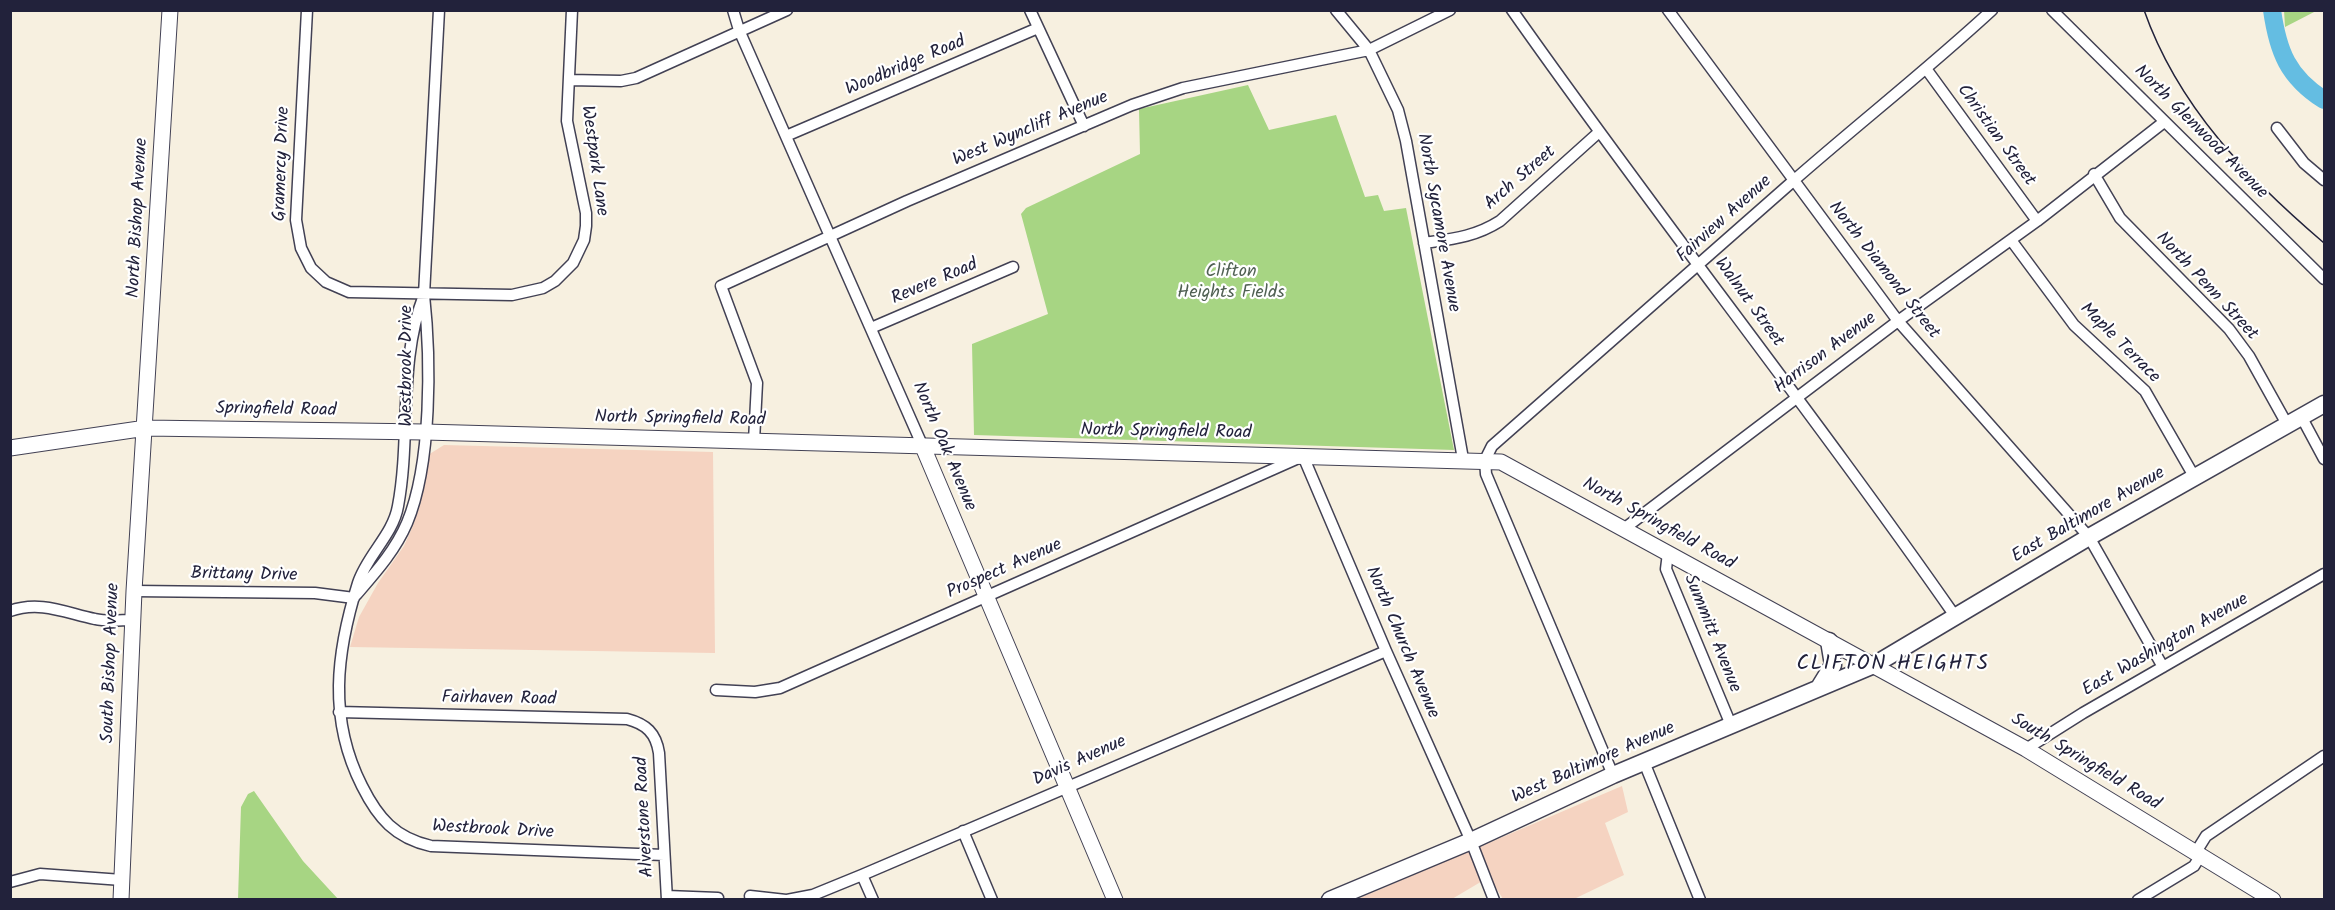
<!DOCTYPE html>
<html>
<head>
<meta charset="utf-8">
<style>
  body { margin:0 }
  #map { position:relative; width:2335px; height:910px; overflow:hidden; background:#f7f0e0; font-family:Kalam,sans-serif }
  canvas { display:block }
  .frame { position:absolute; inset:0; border:12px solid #22223b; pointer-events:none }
</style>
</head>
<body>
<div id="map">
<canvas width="2335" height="910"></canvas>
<div class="frame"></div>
</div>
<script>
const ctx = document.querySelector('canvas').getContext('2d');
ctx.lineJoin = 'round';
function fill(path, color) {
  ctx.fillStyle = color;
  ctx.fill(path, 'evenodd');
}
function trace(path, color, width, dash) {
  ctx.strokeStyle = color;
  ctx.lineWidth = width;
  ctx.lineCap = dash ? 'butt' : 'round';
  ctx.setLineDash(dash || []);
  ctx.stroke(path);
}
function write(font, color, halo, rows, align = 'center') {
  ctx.font = font + ' Kalam,sans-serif';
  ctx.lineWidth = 4.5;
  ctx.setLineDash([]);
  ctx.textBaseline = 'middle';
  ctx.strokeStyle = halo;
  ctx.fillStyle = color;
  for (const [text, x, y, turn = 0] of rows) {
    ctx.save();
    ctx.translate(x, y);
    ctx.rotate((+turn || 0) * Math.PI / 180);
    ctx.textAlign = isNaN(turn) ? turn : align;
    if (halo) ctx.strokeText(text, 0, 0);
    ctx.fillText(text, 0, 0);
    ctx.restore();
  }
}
fill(new Path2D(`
  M444,445l269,7 2,201 -365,-6 9,-30 19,-34 26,-37 8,-18 8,-23 8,-50z
  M1622,786l6,26 -23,11 19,52 -50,24h-71l-14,-22 -37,22 -97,1z`), '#f5d3c1');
fill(new Path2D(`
  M2284,10h32v1l-31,16z
  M1248,85l21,45 67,-15 29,82 13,-2 6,16 22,-3 48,242 -480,-15 -2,-91 76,-30 -27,-100 5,-6 114,-54 -1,-45z
  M254,791l49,70 35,38h-100l3,-92 7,-13z`), '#a7d583');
trace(new Path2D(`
  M2272,10c6,42 16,67 52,90`), '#64bde2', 18);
const minor = new Path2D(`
  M307,10l-11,210 5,28 10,20 15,14 23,10 163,3 31,-7 12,-7 18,-18 11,-23 2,-14v-13l-19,-92 5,-111
  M733,10l6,20 184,417
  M1030,10l54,116
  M1336,10l33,40 29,60 8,31 57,318
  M1512,10c144,205 300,401 443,606
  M1668,10l230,311 191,216 74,130
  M2052,10l272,269
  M1927,70l110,151
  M569,80l52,1 15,-3 151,-68
  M2277,128l27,35 20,17
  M786,136l252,-108
  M2094,174l26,44 109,111 20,27 39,70
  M2011,240l63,85 71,66 50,87
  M1424,243c28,-4 51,-6 76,-22l98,-88
  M424,295c-26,66 -13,142 -26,211 -5,29 -31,49 -40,77 -22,70 -30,136 4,203 16,32 33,52 69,60l233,9
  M871,328l142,-61
  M2302,418l22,41
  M754,441l3,-58 -36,-97 186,-85 225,-96 51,-17 186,-38 81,-40
  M1625,528l273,-207 139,-100 127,-99
  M1668,553l-2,16 65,156
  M134,591l181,2 39,5
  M356,595c19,-22 39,-44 51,-72 25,-60 24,-164 17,-228l15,-285
  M10,611c30,-11 56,2 85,8 12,3 26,1 39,1
  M716,690l39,2 25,-4 523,-232 83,195 85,190 23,59
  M339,712l288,7c19,5 29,14 32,34l8,147
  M2026,749l57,-36 241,-139
  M1644,762l56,138
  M1613,775l-127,-301 -1,-14 7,-14c100,-87 199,-176 300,-264 66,-58 135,-112 200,-172
  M963,831l29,69
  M2196,852l10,-16 118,-80
  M862,875l11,25
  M10,882l30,-8 82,6
  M667,896l51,2
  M750,896l36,4
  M787,900l26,-5 49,-20 524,-224
  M2138,900l56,-34 7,-11`);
const secondary = new Path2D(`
  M923,447l192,453
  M10,448l136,-20 279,4 1076,30 525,287 247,151
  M121,900l13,-309 36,-581`);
const primary = new Path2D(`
  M1820,686l13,-21 -4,-24
  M1330,900l141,-59 142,-66 261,-110 215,-128 235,-133`);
trace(minor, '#424154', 13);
trace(secondary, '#424154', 17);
trace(primary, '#424154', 19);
trace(minor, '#fff', 10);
trace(secondary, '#fff', 15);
trace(primary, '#fff', 16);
trace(new Path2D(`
  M2144,10c34,97 104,168 180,233`), '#22223b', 1.5);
write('18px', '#22223b', '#fff', [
  ["Woodbridge Road",906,67,-23],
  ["West Wyncliff Avenue",1031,130,-23],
  ["North Glenwood Avenue",2200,133,45],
  ["Christian Street",1995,136,54],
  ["Westpark Lane",593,161,82],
  ["Gramercy Drive",283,164,-88],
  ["Arch Street",1521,179,-41],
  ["North Bishop Avenue",139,218,-87],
  ["Fairview Avenue",1725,220,-42],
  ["North Sycamore Avenue",1437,223,80],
  ["North Diamond Street",1883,271,52],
  ["Revere Road",935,283,-23],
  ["North Penn Street",2206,287,47],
  ["Walnut Street",1748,303,54],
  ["Maple Terrace",2119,344,45],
  ["Harrison Avenue",1826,354,-37],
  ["Westbrook Drive",408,366,-90],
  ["Springfield Road",276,411,1],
  ["North Springfield Road",680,420,1],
  ["North Springfield Road",1166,433,1],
  ["North Oak Avenue",943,447,67],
  ["East Baltimore Avenue",2089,516,-30],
  ["North Springfield Road",1658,525,29],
  ["Prospect Avenue",1005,570,-24],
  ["Brittany Drive",244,576,1],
  ["Summitt Avenue",1711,634,68],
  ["North Church Avenue",1401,643,67],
  ["East Washington Avenue",2166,646,-30],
  ["South Bishop Avenue",112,663,-88],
  ["Fairhaven Road",499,700,1],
  ["Davis Avenue",1080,762,-24],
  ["South Springfield Road",2085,763,31],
  ["West Baltimore Avenue",1594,764,-24],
  ["Alverstone Road",646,817,-93],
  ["Westbrook Drive",493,831,3]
]);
write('18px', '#516154', '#fff', [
  ["Clifton",1231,273],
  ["Heights Fields",1231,294]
]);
ctx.letterSpacing = '1.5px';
write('21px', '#22223b', '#fff', [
  ["CLIFTON HEIGHTS",1893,665]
]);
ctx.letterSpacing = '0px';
</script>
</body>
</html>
